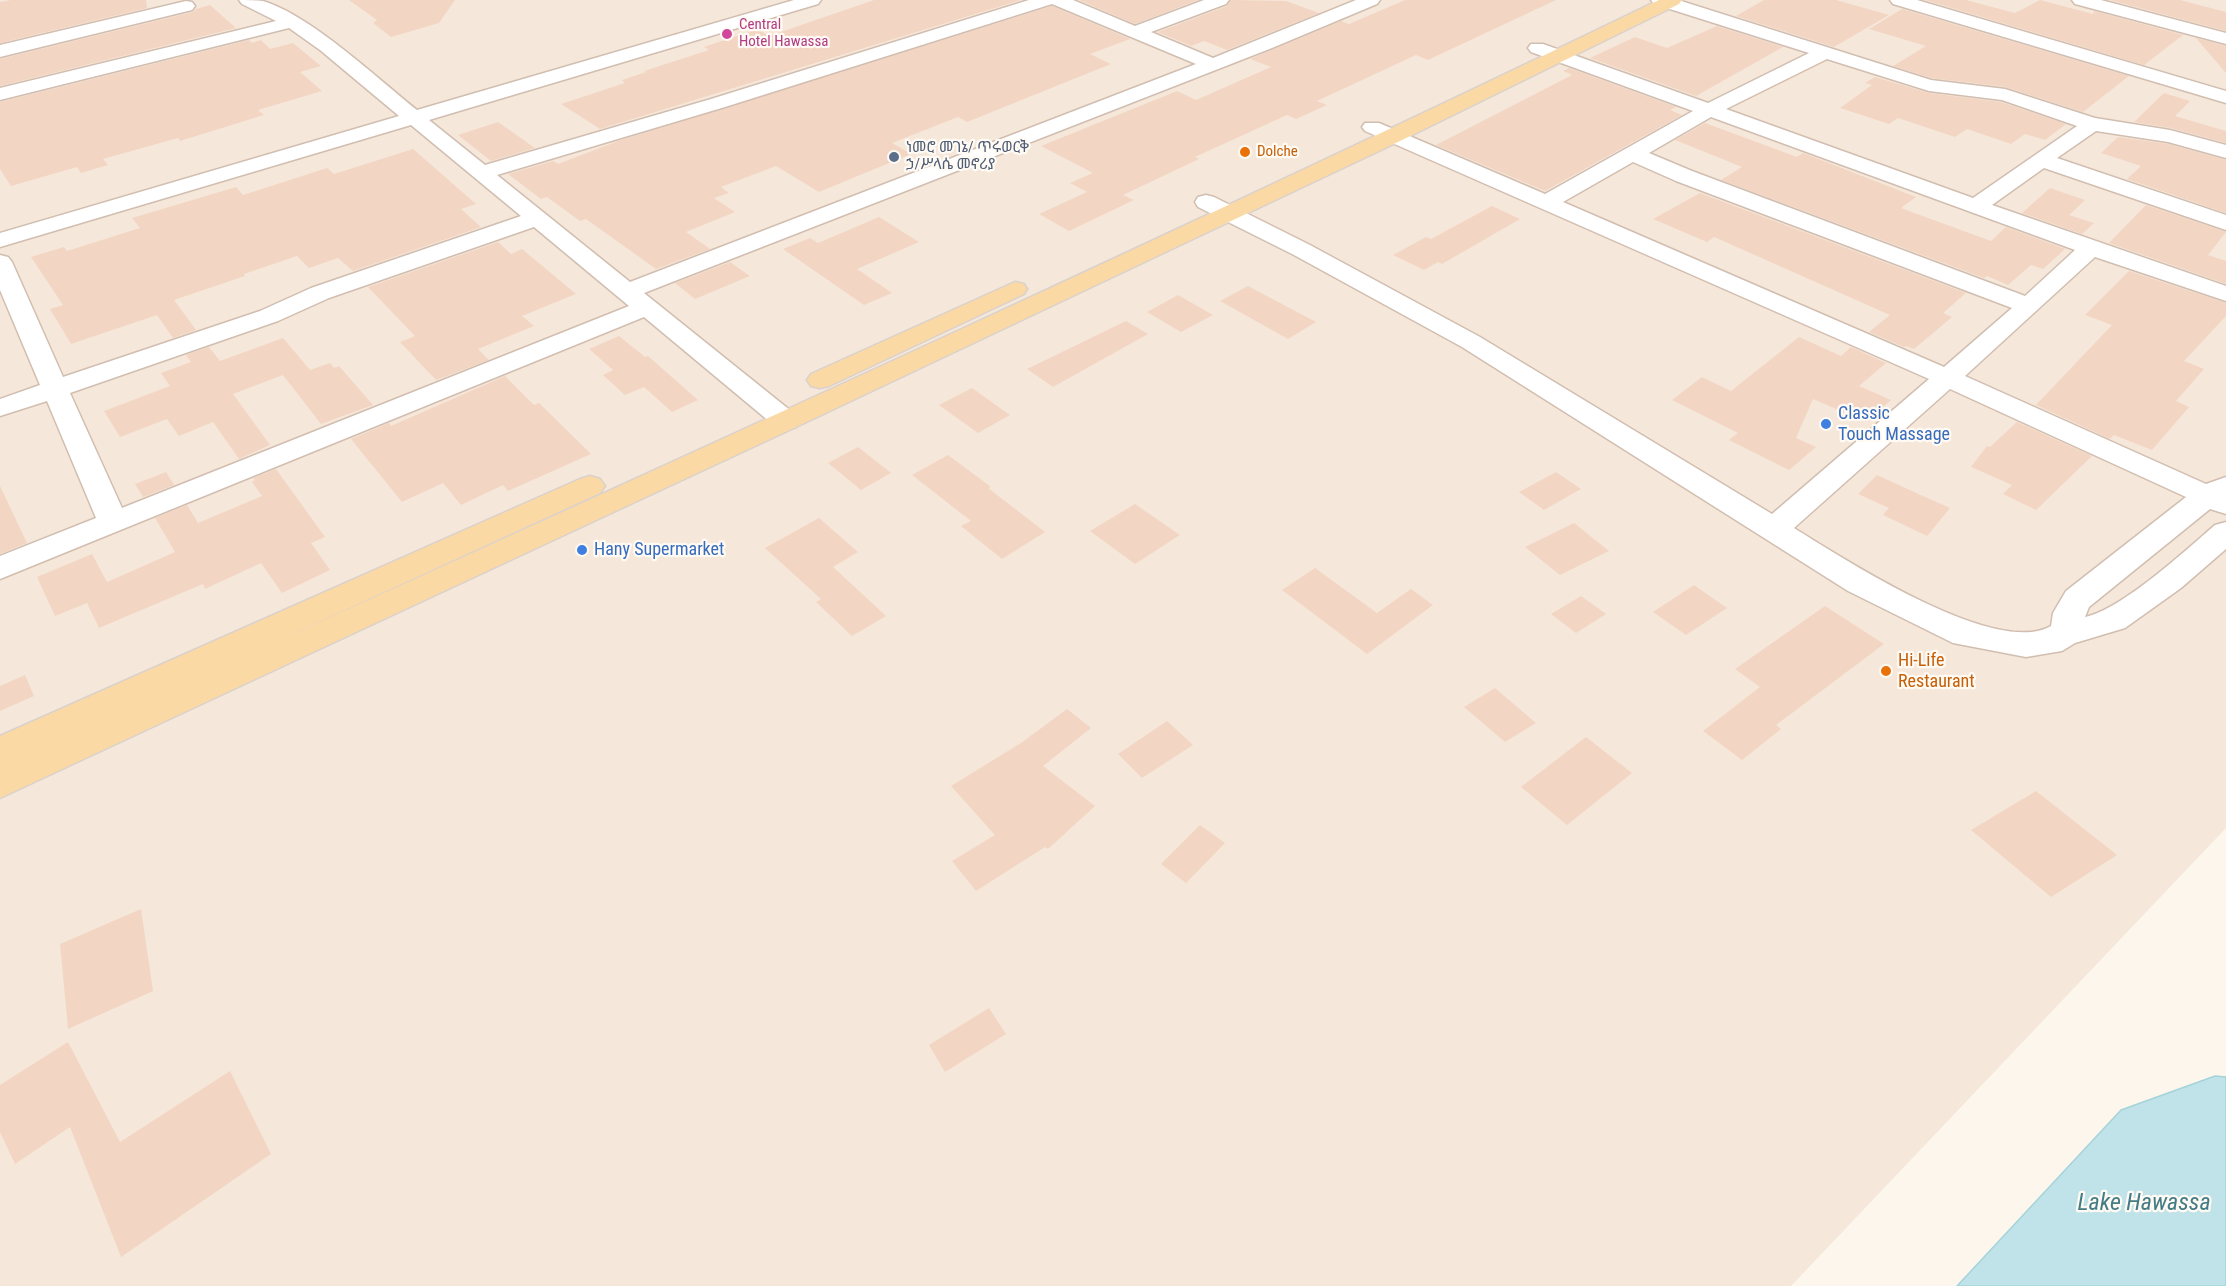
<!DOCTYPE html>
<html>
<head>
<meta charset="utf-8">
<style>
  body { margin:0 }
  canvas { display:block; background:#fdf6ec }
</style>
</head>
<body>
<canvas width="2226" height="1286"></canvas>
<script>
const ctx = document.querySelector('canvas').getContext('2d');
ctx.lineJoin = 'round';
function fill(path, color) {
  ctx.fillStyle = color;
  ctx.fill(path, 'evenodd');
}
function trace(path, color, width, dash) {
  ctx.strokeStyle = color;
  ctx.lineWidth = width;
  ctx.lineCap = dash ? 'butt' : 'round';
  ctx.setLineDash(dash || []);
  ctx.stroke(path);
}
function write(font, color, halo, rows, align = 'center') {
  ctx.font = font + ' "Roboto Condensed","Noto Sans Ethiopic",sans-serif';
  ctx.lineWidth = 4.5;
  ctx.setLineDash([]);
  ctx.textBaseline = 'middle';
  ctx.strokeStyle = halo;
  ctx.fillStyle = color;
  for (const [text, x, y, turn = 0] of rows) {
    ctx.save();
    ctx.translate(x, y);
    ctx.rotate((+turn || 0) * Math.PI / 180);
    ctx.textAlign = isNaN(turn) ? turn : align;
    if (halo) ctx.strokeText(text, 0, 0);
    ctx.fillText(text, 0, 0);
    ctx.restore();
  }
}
fill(new Path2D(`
  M0,0h2226v828l-435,458h-1791z`), '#f5e8da');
const water = new Path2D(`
  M2215,1076l11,1v209h-269l164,-176z`);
fill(water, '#bfe3e8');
trace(water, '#a5d3da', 1.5);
fill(new Path2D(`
  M11,0h135l1,8 -147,35v-41z
  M349,0h106l-16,23 -48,14 -18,-14 4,-3z
  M874,0h147l-421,129 -39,-25 64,-21 -3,-3 24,-8 -2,-1 65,-21 -5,-3 53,-18 12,7z
  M1079,0h119l-63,24z
  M1231,0l55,1 33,12 -92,37 -23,-9 -13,5 -33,-14 69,-26z
  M1405,0h151l-128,60 -12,-5 -99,46 10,4 -31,14 -9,-4 -92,42 4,2 -76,36 11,5 -65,31 -30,-17 48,-22 -17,-9 23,-10 -52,-27 136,-55 19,9 75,-33 -21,-8 91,-38 8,3z
  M1764,0h72l53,15 -55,32 -98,-31z
  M1925,0h41l49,13 25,-13 53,14 1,-3 89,24 -39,30z
  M2110,0h70l46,12v19z
  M210,5l26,23 -236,58v-27l193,-47 3,-3z
  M1052,6l78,33 -40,15 21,10 -144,58 -9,-5 -66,26 19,11 -92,38 -43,-26 -55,21 8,6 -15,5 21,14 -49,20 24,17 -54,20 -70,-50 -6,2 -33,-24 -6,2 -33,-25 45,-13 5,3 60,-23z
  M1902,9l227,67 -46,36 -78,-25 -74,-9 -38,-12 33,-20 -57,-17z
  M1717,26l66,21 -87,49 -106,-38 45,-21 32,11z
  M2196,38l30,8v27z
  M249,40l3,3 9,-3 9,9 23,-6 28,23 -21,6 22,19 -64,19 6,5 -84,26 -2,-3 -75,21 5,6 -27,8 -4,-6 -66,19 -11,-17v-67z
  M1569,68l107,39 -6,3 12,5 -137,76 -109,-46 136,-70 -9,-4z
  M1875,77l54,16 72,9 65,22 -21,16 -20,-6 -14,10 -44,-15 -12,8 -57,-19 -9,6 -49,-16 32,-23 -7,-2z
  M2164,93l26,8 -15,15 51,15v12l-55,-15 -37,-6z
  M498,122l37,26 -44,13 -33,-26z
  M1705,123l92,34 6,-4 113,44 -15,11 90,33 15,-14 59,22 -22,20 -12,-4 -23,20 -21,-9 -3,2 -263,-98 21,-13 -67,-27z
  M2118,137l50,7 58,16v53l-99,-34 14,-13 -40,-13z
  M413,149l63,55 -15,5 20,18 -128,44 -15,-13 -29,10 -12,-12 -53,18 1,2 -71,24 22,30 -23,8 -16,-23 -86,29 -21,-35 13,-4 -32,-48 33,-10 3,4 73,-23 -8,-10 104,-31 7,8 84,-27 7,6z
  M2050,188l35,12 -16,15 25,8 -12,11 -60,-21z
  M1700,193l266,100 -23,20 9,4 -38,32 -8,-3 -2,1 -35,-15 21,-17 -176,-78 -7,5 -54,-23z
  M2146,205l80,27 -18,23 18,6v23l-117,-41z
  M1492,206l28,13 -78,45 -4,-2 -14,8 -31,-15 33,-18 5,2z
  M879,217l40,25 -62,27 35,24 -28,12 -81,-56 27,-11 8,5z
  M498,242l13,12 11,-5 54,45 -54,22 12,10 -56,23 11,11 -53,20 -36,-38 15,-6 -47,-49z
  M730,262l20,14 -55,23 -20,-16z
  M2129,271l97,32v13l-42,45 20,8 -28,32 13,6 -37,43 -38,-15 -4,4 -74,-34 76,-80 -27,-10z
  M1248,286l68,36 -28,17 -68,-38z
  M1178,295l35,20 -32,17 -34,-20z
  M1126,321l22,13 -95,53 -26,-18z
  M619,336l26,21 3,-1 50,44 -26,12 -28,-25 -19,8 -22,-20 10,-5 -24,-21z
  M1799,337l42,19 10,-9 35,16 -27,23 32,14 -25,22 -53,-23 -17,39 20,9 -27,23 -60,-30 9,-7 -66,-33 30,-23 29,14z
  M283,338l27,32 20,-7 4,5 5,-2 34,39 -52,19 -38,-49 -50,19 37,51 -31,14 -26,-37 -34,14 -12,-17 -47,18 -16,-26 66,-25 -9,-13 30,-11 -5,-7 23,-8 11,14z
  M505,376l29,29 5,-2 52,51 -83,37 -5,-6 -42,20 -18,-22 -41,19 -51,-63 38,-16 2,3z
  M972,388l38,27 -32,18 -39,-28z
  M2017,422l75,34 -56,54 -33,-16 9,-9 -41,-18 16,-21 3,1z
  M858,447l33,26 -30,17 -33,-27z
  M948,455l43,32 -3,1 57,44 -43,27 -41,-33 10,-5 -59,-46z
  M276,469l49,68 -14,6 19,27 -48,23 -21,-30 -56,26 -2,-5 -104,44 -12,-25 -32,13 -18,-39 55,-23 15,28 68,-30 -20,-34 32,-13 11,18 64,-27 -10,-14 3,-2 -2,-2z
  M166,472l8,13 -31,12 -8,-13z
  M1556,472l25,17 -37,21 -25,-18z
  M1877,475l46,21 27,12 -23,28 -44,-21 6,-7 -31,-14z
  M0,486l27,57 -27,11z
  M1135,504l45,31 -45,29 -45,-33z
  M819,518l39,34 -25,15 53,49 -34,20 -36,-34 5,-3 -56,-51z
  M1574,523l35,28 -49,24 -35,-28z
  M1315,568l62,45 34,-24 22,16 -66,49 -85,-64z
  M1694,585l33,23 -41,27 -33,-23z
  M1581,596l25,18 -30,19 -25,-19z
  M1825,606l59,38 -108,81 5,4 -39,31 -39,-29 57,-44 -25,-18z
  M25,675l9,21 -34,15v-25z
  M1495,688l41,35 -31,19 -41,-35z
  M1067,709l24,19 -48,38 52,40 -47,43 -3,-2 -69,44 -24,-30 43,-26 -44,-49 70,-43z
  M1167,721l26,24 -51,33 -24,-24z
  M1586,737l46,36 -65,52 -46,-38z
  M2036,791l81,64 -66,42 -80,-67z
  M1200,825l25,18 -39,40 -25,-19z
  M141,909l12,82 -85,38 -8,-85z
  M989,1008l17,26 -61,38 -16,-27z
  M68,1042l52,100 110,-71 41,83 -150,103 -51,-130 -55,37 -15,-32v-47z`), '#f3d5c3');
const minor = new Path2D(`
  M239,0c8,0 17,0 24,1 47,14 114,77 154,109l377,-110h27l-3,4 -389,116 56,45 226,-66 318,-99h44l62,26 69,-26h25l-3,4 -75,28 62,26 143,-58h24l-3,4 -105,44 -628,245 152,122 4,6 -4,6 -10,3 -10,-3 -132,-110 -644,262v-23l96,-38 -49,-117 -47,15v-17l40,-14 -40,-95v-35l8,2 4,5 51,115 197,-66 51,-23 210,-72 -110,-91 -411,122v-14l399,-117 -79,-66 -31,-22 -289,72v-12l276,-67 -34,-17zM1052,4l144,60 -566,218 -133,-107 228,-68zM534,227l95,79 -507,202 -52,-115 208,-72 51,-23z
  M1651,0h27l253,80 74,9 90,29 75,12 56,15v13l-58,-16 -72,-11 -39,27 169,57v15l-182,-62 -52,37 234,81v15l-131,-44 -130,119 241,108 20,-7v37l-16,-5 -121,98 -4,10c36,-7 101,-67 130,-92l11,-3v27l-45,39 -56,40 -50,15 -13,8 -36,6 -73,-14 -105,-52 -386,-244 -168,-92 -96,-48 -3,-5 3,-5 8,-2 8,2 96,48 170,92 292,177 157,-135 -564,-248 -3,-4 3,-4h14l166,71 148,-83 -162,-59 -3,-4 3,-4h12l165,59 101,-50 -155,-49zM1827,59l102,32 73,9 75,26 -104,72 -247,-89zM1711,117l364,133 -50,46 -333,-125 -43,-18zM1633,162l43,19 336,127 -68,59 -381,-165zM1950,389l236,108 -120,94 -13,22 -2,13c-55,32 -207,-67 -257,-98z
  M1890,0h27l309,91v12l-333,-99z
  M2072,0h29l125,33v11l-151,-40z
  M186,1l6,1 3,4 -3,4 -192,47v-12z`);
const major = new Path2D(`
  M1659,0h23l-3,4 -279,137 -604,286 -796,371v-31l2,-1h-2v-30l580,-257 10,-3 10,3 5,7 -5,7 -353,162c473,-214 945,-429 1412,-655z
  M1015,282l9,2 3,5 -3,5 -195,92 -9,2 -9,-2 -4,-6 4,-6z`);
trace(minor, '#d1beb0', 3);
trace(major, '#dad1cd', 3);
fill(minor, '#fff');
fill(major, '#fbd9a5');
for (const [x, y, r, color] of [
  [727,34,6,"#d1479c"],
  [1245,152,6,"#e8710a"],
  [894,157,6,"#5c6f8a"],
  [1826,424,6,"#3f7fe0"],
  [582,550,6,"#3f7fe0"],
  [1886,671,6,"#e8710a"]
]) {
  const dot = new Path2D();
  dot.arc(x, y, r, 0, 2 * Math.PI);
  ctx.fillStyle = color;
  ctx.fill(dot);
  trace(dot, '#fffaf3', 2);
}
write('15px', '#b23c85', '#fffaf3', [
  ["Central",739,25],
  ["Hotel Hawassa",739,42]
], 'left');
write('15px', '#4e5e75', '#fffaf3', [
  ["ነመሮ መገኔ/ ጥሩወርቅ",906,148],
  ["ኃ/ሥላሴ መኖሪያ",906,165]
], 'left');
write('15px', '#c56008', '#fffaf3', [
  ["Dolche",1257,152]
], 'left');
write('18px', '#366cbe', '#fffaf3', [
  ["Classic",1838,414],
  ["Touch Massage",1838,435],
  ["Hany Supermarket",594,550]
], 'left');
write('18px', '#c56008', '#fffaf3', [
  ["Hi-Life",1898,661],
  ["Restaurant",1898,682]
], 'left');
write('italic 24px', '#437c86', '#fffaf3', [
  ["Lake Hawassa",2144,1204]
]);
</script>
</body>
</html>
